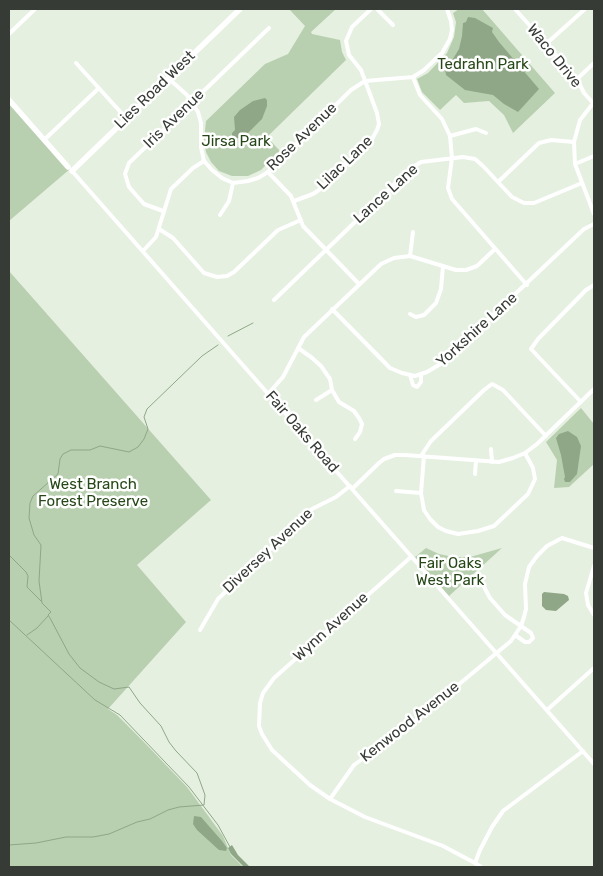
<!DOCTYPE html>
<html>
<head>
<meta charset="utf-8">
<style>
  body { margin:0 }
  #map { position:relative; width:603px; height:876px; overflow:hidden; background:#e5f0e1; font-family:Rubik,sans-serif }
  canvas { display:block }
  .frame { position:absolute; inset:0; border:10px solid #363b35; pointer-events:none }
</style>
</head>
<body>
<div id="map">
<canvas width="603" height="876"></canvas>
<div class="frame"></div>
</div>
<script>
const ctx = document.querySelector('canvas').getContext('2d');
ctx.lineJoin = 'round';
function paint(path, color) { ctx.fillStyle = color; ctx.fill(path, 'evenodd'); }
const shape = rows => new Path2D(rows.map(r => 'M' + r).join(''));
function stroke(path, color, width, dash) { ctx.strokeStyle = color; ctx.lineWidth = width; ctx.lineCap = dash ? 'butt' : 'round'; ctx.setLineDash(dash || []); ctx.stroke(path); }
function write(font, color, halo, rows, align = 'center') {
  ctx.font = font + ' Rubik,sans-serif'; ctx.lineWidth = 5; ctx.setLineDash([]); ctx.textBaseline = 'middle'; ctx.strokeStyle = halo; ctx.fillStyle = color; for (const [text, x, y, turn = 0] of rows) {
    ctx.save(); ctx.translate(x, y); ctx.rotate((+turn || 0) * Math.PI / 180); ctx.textAlign = isNaN(turn) ? turn : align; if (halo) ctx.strokeText(text, 0, 0); ctx.fillText(text, 0, 0); ctx.restore();
  }
}
const green = shape([
  [289,9,336,9,311,32,312,34,340,40,342,52,346,60,267,137,280,151,261,170,248,176,232,176,219,171,211,162,206,152,204,140,206,121,265,64,288,54,305,26],
  [459,9,482,9,555,93,513,133,504,115,489,101,464,103,456,95,440,110,422,92,417,79,428,73,447,53,454,37,456,22,453,13],
  [9,100,70,169,9,221],
  [9,271,211,500,137,565,186,622,108,709,117,715,142,740,187,787,223,836,231,855,243,867,9,867],
  [581,408,594,424,594,464,569,487,554,488,557,460,546,442],
  [426,548,439,554,454,557,470,557,502,548,449,596,415,557]
]);
const water = shape([
  [468,17,475,18,493,28,492,32,499,42,539,89,518,112,504,104,493,95,465,90,446,75,445,69,453,59,459,49,462,36,463,23,466,22],
  [265,98,267,100,267,106,262,119,246,135,241,138,232,138,232,133,235,130,234,117,240,110,253,101],
  [568,431,577,437,581,446,577,474,570,482,565,482,564,479,565,477,561,455,556,438,559,434],
  [544,592,564,594,568,596,569,600,556,611,546,610,542,606,542,594],
  [194,816,201,817,222,841,227,848,226,851,219,850,197,830,193,824],
  [232,845,238,855,250,867,244,867,231,854,228,848]
]);
const stream = shape([
  [228,336,253,323],
  [9,555,26,572,28,576,27,587,41,601],
  [9,620,95,700,120,715,189,787,218,825,230,847],
  [27,635,37,628,48,616],
  [9,845,36,843,66,837,93,837,109,834,137,822,150,819,168,810,179,807,204,805,205,795,197,773,176,751,169,742,161,726,140,703,129,687,114,689,99,682,80,668,69,654,50,618,48,615,51,612,42,603,39,581,41,545,34,535,29,518,30,503,33,496,58,474,60,459,63,454,71,450,90,450,100,446,129,452,138,447,144,439,148,429,144,417,147,409,202,356,218,345]
]);
const street = shape([
  [377,9,393,25],
  [515,9,577,79,584,93,593,103],
  [9,34,35,9],
  [546,44,585,9],
  [76,63,126,118],
  [413,77,420,95,442,119,450,136,452,158,448,188,452,199,527,285],
  [168,78,187,95,198,112,201,123,201,147,204,161,212,170,222,178,233,183,248,181,258,178,268,172,351,90,365,81,413,77,424,70,442,53,450,39,452,30,451,21,447,9],
  [577,79,594,63],
  [594,102,580,120,574,142,575,164,594,214],
  [450,136,476,129,486,133],
  [44,140,99,88],
  [575,164,594,156],
  [72,171,594,764],
  [268,172,291,196,303,226,359,284],
  [498,182,539,143,551,140,574,142],
  [294,201,313,194,319,190,372,139,377,130,379,124,377,113,361,70,349,55,346,41,352,27,371,9],
  [163,211,144,204,129,187,125,174,129,163,269,28],
  [220,215,229,201,233,183],
  [159,229,173,238,204,273,217,277,227,276,234,272,278,230,301,220],
  [143,251,156,237,171,189,193,168,204,161],
  [410,256,413,232],
  [274,300,410,169,421,162,463,157,475,159,483,166,512,197,524,203,534,203,582,183],
  [332,309,390,368,402,373,415,376,427,372,442,363,584,229,594,224],
  [410,314,416,317,424,315,436,303,441,289,443,266],
  [298,348,311,357,321,366,330,379,332,390],
  [410,375,413,385,417,387,421,382,421,374],
  [268,394,283,377,304,337,381,264,394,258,410,256,456,270,466,270,477,266,495,249],
  [316,400,332,390,339,402,354,411,359,418,362,424,360,432,355,439],
  [581,402,531,349,538,339,586,290,594,285],
  [491,449,492,462],
  [421,456,431,441,484,390,492,384,503,390,546,436],
  [424,456,421,493,424,510,430,519,438,527,446,531,458,534,478,531,494,526,528,494,535,479,533,468,525,453],
  [475,474,476,461],
  [352,489,379,463,384,459,395,455,405,455,499,462,513,458,525,453,537,444,594,389],
  [396,491,421,493],
  [411,557,274,678,263,693,260,703,259,726,262,734,272,750,310,785,330,799,365,817,443,846,475,863,481,867],
  [594,566,586,593,588,605,594,615],
  [482,583,490,598,505,615,531,633,533,638,529,642,525,642,515,635],
  [200,630,218,599,312,509,336,497,350,486],
  [547,710,594,668],
  [330,799,354,765,416,720,511,641,521,626,524,617,526,609,525,584,529,567,537,556,547,546,562,538,594,548],
  [475,863,480,850,492,827,503,811,583,751]
]);
const secondary = shape([
  [9,100,68,167],
  [72,171,240,9]
]);
const streetNames = [
  ["Waco Drive",554,56,51],
  ["Lies Road West",155,90,-44],
  ["Iris Avenue",174,119,-44],
  ["Rose Avenue",302,137,-44],
  ["Lilac Lane",345,163,-44],
  ["Lance Lane",386,194,-42],
  ["Yorkshire Lane",477,330,-42],
  ["Fair Oaks Road",302,432,49],
  ["Diversey Avenue",268,551,-43],
  ["Wynn Avenue",331,627,-42],
  ["Kenwood Avenue",410,722,-38]
];
const parkNames = [
  ["Tedrahn Park",483,65],
  ["Jirsa Park",236,142],
  ["West Branch",93,485],
  ["Forest Preserve",93,502],
  ["Fair Oaks",450,564],
  ["West Park",450,581]
];
paint(green, '#b9d0b0');
paint(water, '#8fa786');
stroke(stream, '#8fa786', 1);
stroke(street, '#fff', 4);
stroke(secondary, '#fff', 5.5);
write('15px', '#363b35', '#fff', streetNames);
write('15px', '#264717', '#fff', parkNames);
</script>
</body>
</html>
